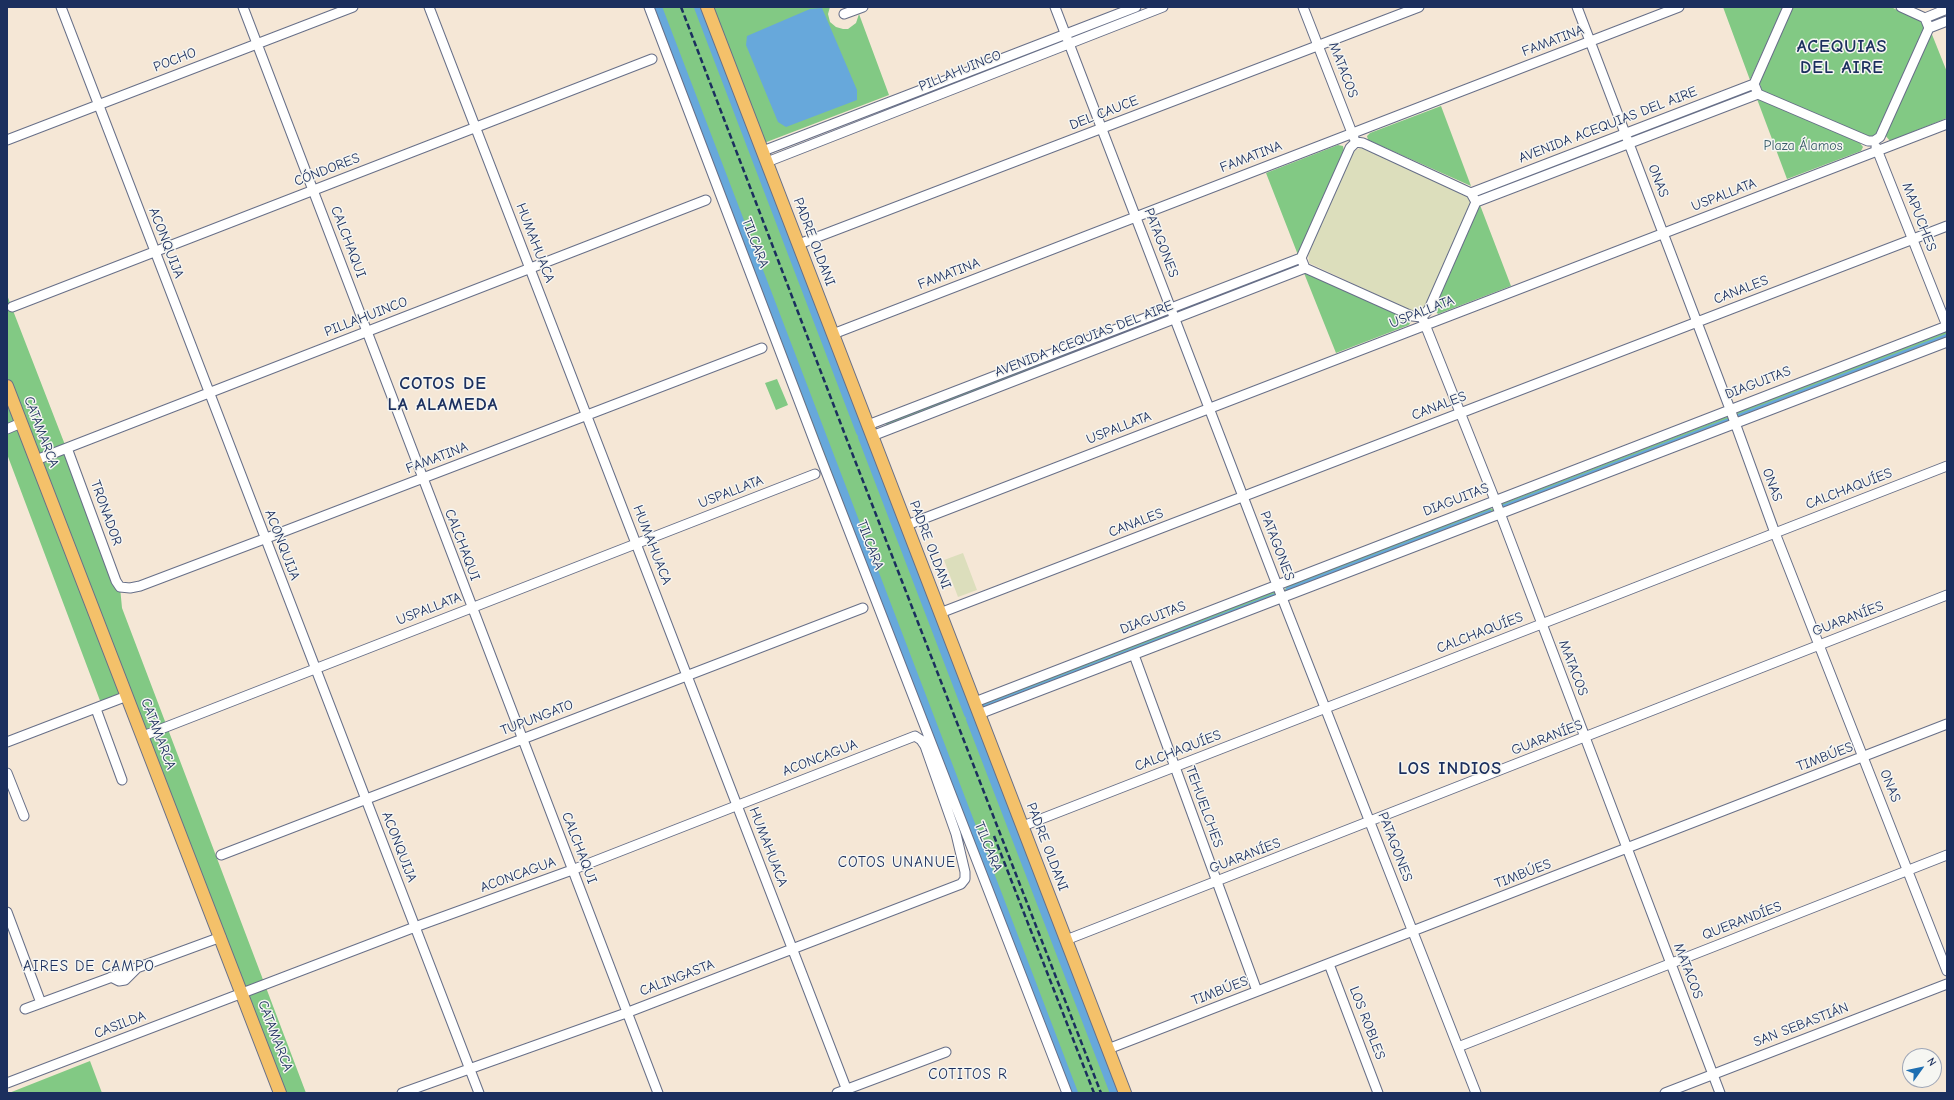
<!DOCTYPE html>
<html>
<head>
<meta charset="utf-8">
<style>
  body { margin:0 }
  #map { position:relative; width:1954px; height:1100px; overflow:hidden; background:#f5e7d6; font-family:"Comic Neue",sans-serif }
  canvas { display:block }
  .frame { position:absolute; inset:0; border:8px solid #1b2f5e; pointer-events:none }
  .north { position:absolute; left:1902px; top:1048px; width:40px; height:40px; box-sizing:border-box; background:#f6f6f2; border:1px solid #9ea6b7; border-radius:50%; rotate:57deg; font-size:11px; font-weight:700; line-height:16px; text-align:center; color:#1b2f5e }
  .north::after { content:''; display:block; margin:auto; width:14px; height:18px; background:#1f6fb2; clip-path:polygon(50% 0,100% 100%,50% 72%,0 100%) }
</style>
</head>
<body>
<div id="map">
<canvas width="1954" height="1100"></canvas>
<div class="frame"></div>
<div class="north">N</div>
</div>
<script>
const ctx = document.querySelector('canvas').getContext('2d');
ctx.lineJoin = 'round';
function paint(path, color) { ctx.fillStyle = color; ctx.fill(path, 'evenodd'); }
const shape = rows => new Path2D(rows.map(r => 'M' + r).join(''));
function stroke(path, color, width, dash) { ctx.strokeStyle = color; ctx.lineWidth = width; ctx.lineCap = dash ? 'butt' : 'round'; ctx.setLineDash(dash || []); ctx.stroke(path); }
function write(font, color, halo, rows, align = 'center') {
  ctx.font = font + ' "Comic Neue",sans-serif'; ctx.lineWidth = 3; ctx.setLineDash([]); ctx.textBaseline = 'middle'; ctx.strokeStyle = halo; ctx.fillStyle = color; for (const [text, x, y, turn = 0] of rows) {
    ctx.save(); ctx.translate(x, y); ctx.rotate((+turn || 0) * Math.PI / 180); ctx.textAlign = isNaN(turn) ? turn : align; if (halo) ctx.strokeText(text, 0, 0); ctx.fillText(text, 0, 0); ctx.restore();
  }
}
const built = shape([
  [1360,148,1363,148,1467,193,1472,203,1428,305,1421,312,1414,312,1309,263,1308,253,1351,155,1353,152],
  [963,553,977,590,958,597,944,560]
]);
const green = shape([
  [649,7,707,7,1125,1093,1067,1093],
  [712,7,830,7,828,14,830,22,836,27,843,29,848,29,856,23,859,14,889,95,764,143],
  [1723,7,1783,7,1750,80],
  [1791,7,1891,7,1920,21,1923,25,1923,32,1877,134,1871,138,1762,91,1759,81],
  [1931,32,1947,72,1947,118,1890,141,1885,135],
  [1748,90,1749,93,1635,136,1635,134],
  [1757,99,1761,99,1860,143,1863,147,1861,151,1787,179],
  [1441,106,1471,186,1368,140,1367,136,1370,133],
  [1616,142,1617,144,1481,195,1481,194],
  [1338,145,1343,146,1344,151,1298,255,1266,173],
  [1480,205,1511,286,1438,314,1434,309],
  [1296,264,1297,266,1184,311,1181,309],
  [1304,273,1307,273,1408,318,1411,321,1409,325,1336,353],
  [7,295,120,587,122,608,306,1093,280,1093,127,697,102,706,7,454],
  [1162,316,1163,318,886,425,885,423],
  [1947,331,1947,339,1738,418,1736,415,1739,411],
  [777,379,788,405,776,410,765,383],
  [1726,417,1729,418,1730,422,1503,510,1501,504],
  [1490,508,1493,509,1494,513,1285,592,1284,591,1287,586],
  [1273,591,1276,593,1276,597,983,709,981,704],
  [90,1061,102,1093,9,1093]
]);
const water = shape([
  [822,8,857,90,857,100,786,127,778,122,746,45,747,36,810,9]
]);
const stream = shape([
  [1739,415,1947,335],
  [1503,506,1727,420],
  [1287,589,1490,511],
  [984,706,1274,595]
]);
const canal = shape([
  [658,7,1074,1093],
  [698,7,860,432],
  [862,437,968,714],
  [970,719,1114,1093]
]);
const minor = shape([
  [61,7,479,1093],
  [243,7,658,1093],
  [429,7,848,1093],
  [649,7,818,451,1067,1093],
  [1055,7,1277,585,1476,1093],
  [1303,7,1354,138],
  [1577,7,1730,409,1775,533,1947,971],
  [1788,7,1754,84,1758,94,1868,141,1874,141,1880,137,1929,28,1947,21],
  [1901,7,1925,18,1929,28],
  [844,14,863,7],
  [1925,18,1947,9],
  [7,140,353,7],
  [1876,147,1947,326],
  [763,151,1136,7],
  [767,162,1163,7],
  [1471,193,1754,84],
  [799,244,1419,7],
  [1301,258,1305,268,1412,316,1422,317,1429,309,1476,202,1758,94],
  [12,307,652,59],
  [1422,317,1495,500,1720,1093],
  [833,334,1679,7],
  [868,425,1301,258,1350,148,1356,142,1363,143,1471,193,1476,202],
  [7,429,21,423],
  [872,436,1305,268],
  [67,448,116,581,120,587,130,588,140,586,264,539,762,348],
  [36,460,706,200],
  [907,525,1947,124],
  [940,613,1947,226],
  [1134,655,1257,991],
  [975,702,1947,326],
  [96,709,122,780],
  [979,714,1947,342],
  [143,736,815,474],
  [7,742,127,696],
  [7,773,24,816],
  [1023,826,1947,466],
  [221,855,863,608],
  [7,912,41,1003],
  [1066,940,1947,595],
  [1329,964,1378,1093],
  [111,977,119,981,125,980,137,968],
  [25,1009,221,937],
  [1458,1047,1947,855],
  [1108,1049,1947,724],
  [7,1083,415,927,572,870,915,736,921,740,925,746,956,834,965,872,965,879,961,884,626,1013,402,1093],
  [837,1093,946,1052],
  [1665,1093,1947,984]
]);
const major = shape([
  [707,7,1125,1093],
  [7,386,280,1093]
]);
const rail = shape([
  [681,7,847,440,1101,1093],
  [994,836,1094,1093]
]);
const streetNames = [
  ["FAMATINA",1553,41,-21],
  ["POCHO",175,60,-21],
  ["MATACOS",1343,70,69],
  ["PILLAHUINCO",960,71,-22],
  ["DEL CAUCE",1104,113,-21],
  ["AVENIDA ACEQUIAS DEL AIRE",1608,125,-21],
  ["FAMATINA",1251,157,-21],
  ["CÓNDORES",327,170,-21],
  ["ONAS",1658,181,69],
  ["USPALLATA",1724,195,-21],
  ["MAPUCHES",1919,217,69],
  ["CALCHAQUI",348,242,69],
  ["PADRE OLDANI",814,242,69],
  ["ACONQUIJA",166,243,69],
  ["HUMAHUACA",535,243,69],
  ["TILCARA",755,243,69],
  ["PATAGONES",1161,243,69],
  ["FAMATINA",949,274,-21],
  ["CANALES",1741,290,-21],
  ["USPALLATA",1422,312,-21],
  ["PILLAHUINCO",366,317,-21],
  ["AVENIDA ACEQUIAS DEL AIRE",1084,339,-21],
  ["DIAGUITAS",1758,383,-21],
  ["CANALES",1439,406,-21],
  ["USPALLATA",1119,428,-21],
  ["CATAMARCA",41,432,69],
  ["FAMATINA",437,458,-21],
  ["ONAS",1772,485,70],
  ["CALCHAQUÍES",1849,489,-21],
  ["USPALLATA",731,492,-21],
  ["DIAGUITAS",1456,500,-21],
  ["TRONADOR",106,513,70],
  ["CANALES",1136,523,-21],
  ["ACONQUIJA",282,545,69],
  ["CALCHAQUI",462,545,69],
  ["HUMAHUACA",652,545,69],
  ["TILCARA",870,545,69],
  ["PADRE OLDANI",930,545,69],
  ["PATAGONES",1277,546,69],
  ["USPALLATA",429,609,-21],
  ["DIAGUITAS",1153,618,-21],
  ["GUARANÍES",1848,619,-21],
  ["CALCHAQUÍES",1480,633,-21],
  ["MATACOS",1573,668,69],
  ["TUPUNGATO",537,718,-21],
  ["CATAMARCA",158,734,69],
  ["GUARANÍES",1547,738,-21],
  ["CALCHAQUÍES",1178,751,-21],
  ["TIMBÚES",1825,757,-21],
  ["ACONCAGUA",820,758,-21],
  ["ONAS",1890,786,68],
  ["TEHUELCHES",1204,807,70],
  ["ACONQUIJA",399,847,69],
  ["HUMAHUACA",768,847,69],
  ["TILCARA",988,847,68],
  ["PADRE OLDANI",1047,847,69],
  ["PATAGONES",1395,847,69],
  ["CALCHAQUI",579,848,69],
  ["GUARANÍES",1245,856,-21],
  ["TIMBÚES",1523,874,-21],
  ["ACONCAGUA",518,875,-20],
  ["QUERANDÍES",1742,921,-21],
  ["MATACOS",1688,971,69],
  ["CALINGASTA",677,978,-21],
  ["TIMBÚES",1220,991,-21],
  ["LOS ROBLES",1367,1023,69],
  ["CASILDA",120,1025,-21],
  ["SAN SEBASTIÁN",1801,1025,-21],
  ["CATAMARCA",275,1036,69]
];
const parkNames = [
  ["Plaza Álamos",1803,146]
];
const neighbourhoodNames = [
  ["COTOS UNANUE",897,863],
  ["AIRES DE CAMPO",89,967],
  ["COTITOS R",968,1075]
];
const districtNames = [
  ["ACEQUIAS",1842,47],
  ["DEL AIRE",1842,68],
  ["COTOS DE",443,384],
  ["LA ALAMEDA",443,405],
  ["LOS INDIOS",1450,769]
];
paint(built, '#dcdebc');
paint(green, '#82c984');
paint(water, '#67a8db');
stroke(stream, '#67a8db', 2.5);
stroke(canal, '#67a8db', 8);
stroke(minor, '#676f88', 11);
stroke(major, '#676f88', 14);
stroke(minor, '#fff', 9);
stroke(major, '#f4c16a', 12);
stroke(rail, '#1b2f5e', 2.5, [6, 3]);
write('14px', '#1b2f5e', '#f6f6f2', streetNames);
write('14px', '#3a5d69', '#f6f6f2', parkNames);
ctx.letterSpacing = '1px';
write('15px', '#1b2f5e', '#f6f6f2', neighbourhoodNames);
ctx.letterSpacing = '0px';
ctx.letterSpacing = '1px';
write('bold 18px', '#1b2f5e', '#f6f6f2', districtNames);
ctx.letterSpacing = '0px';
</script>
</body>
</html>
